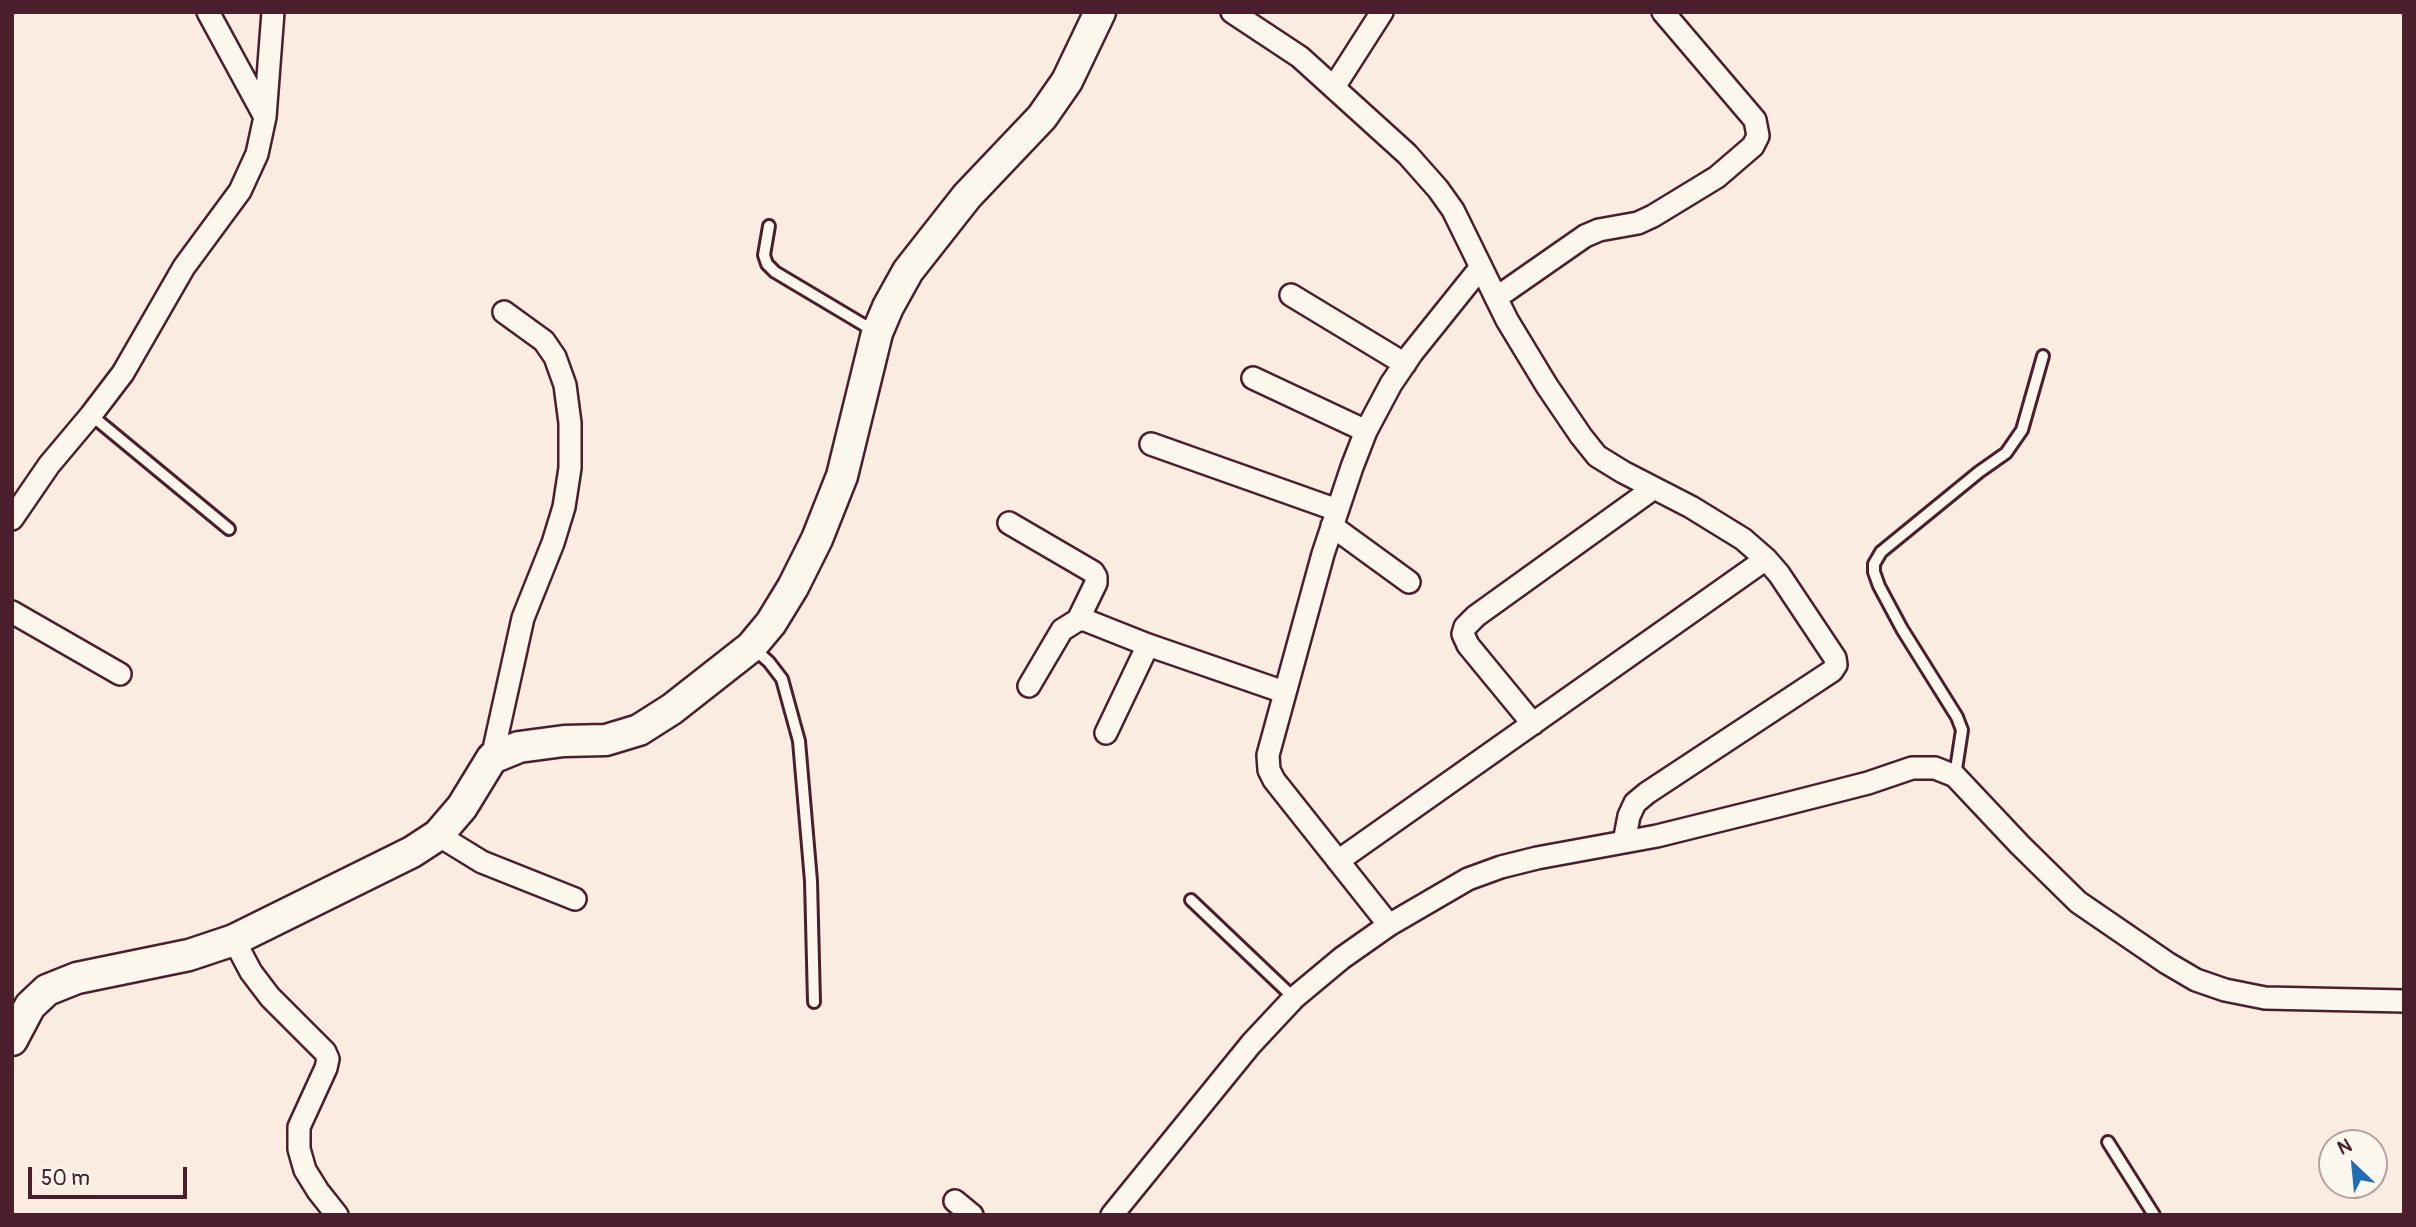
<!DOCTYPE html>
<html>
<head>
<meta charset="utf-8">
<style>
  body { margin:0 }
  #map { position:relative; width:2416px; height:1227px; overflow:hidden; background:#faece0; font-family:Pangolin,sans-serif }
  canvas { display:block }
  .frame { position:absolute; inset:0; border:14px solid #4a1f2b; pointer-events:none }
  .north { position:absolute; left:2318px; top:1129px; width:70px; height:70px; box-sizing:border-box; background:#fbf7ec; border:2px solid #b4a19f; border-radius:50%; rotate:334deg; font-size:19px; font-weight:700; line-height:28px; text-align:center; color:#4a1f2b }
  .north::after { content:''; display:block; margin:auto; width:24px; height:32px; background:#1f6fb2; clip-path:polygon(50% 0,100% 100%,50% 72%,0 100%) }
  .scale { position:absolute; left:28px; top:1167px; width:159px; height:32px; box-sizing:border-box; border:4px solid #4a1f2b; border-top:0; padding-left:9px; font-size:21px; line-height:24px; white-space:nowrap; color:#4a1f2b; -webkit-text-stroke:5px #fbf7ec; paint-order:stroke }
</style>
</head>
<body>
<div id="map">
<canvas width="2416" height="1227"></canvas>
<div class="frame"></div>
<div class="north">N</div>
<div class="scale">50 m</div>
</div>
<script>
const ctx = document.querySelector('canvas').getContext('2d');
ctx.lineJoin = 'round';
const shape = rows => new Path2D(rows.map(r => 'M' + r).join(''));
function stroke(path, color, width, dash) { ctx.strokeStyle = color; ctx.lineWidth = width; ctx.lineCap = dash ? 'butt' : 'round'; ctx.setLineDash(dash || []); ctx.stroke(path); }
const lane = shape([
  [769,226,764,255,767,264,775,272,874,331],
  [91,415,229,529],
  [753,648,769,662,782,679,799,741,811,881,814,1002],
  [1955,776,1962,730,1957,717,1902,629,1879,586,1874,572,1874,564,1881,552,1979,472,2006,453,2022,430,2043,356],
  [1191,900,1294,998],
  [2108,1142,2154,1215]
]);
const street = shape([
  [208,12,265,117],
  [1232,12,1300,57,1407,154,1438,189,1453,210,1507,320,1547,386,1581,436,1597,456,1623,472,1691,507,1743,539,1766,559,1779,574,1835,658,1836,665,1832,671,1647,793,1635,803,1629,816,1624,842],
  [1334,87,1382,12],
  [1291,295,1405,364],
  [1496,298,1585,236,1599,230,1638,223,1653,216,1717,177,1753,146,1758,136,1755,120,1663,12],
  [1253,378,1366,431],
  [1151,444,1337,510],
  [12,519,49,465,91,415,123,373,184,267,240,191,257,154,265,117,273,12],
  [1009,523,1093,572,1096,577,1096,583,1078,620],
  [1332,526,1409,582],
  [12,612,120,674],
  [1029,686,1062,630,1078,620,1085,620,1148,645,1284,692],
  [1533,724,1468,645,1463,634,1465,627,1476,616,1654,488],
  [1106,733,1148,645],
  [492,758,523,618,553,543,564,507,570,468,570,423,565,385,555,357,544,341,504,312],
  [438,835,482,862,575,899],
  [1338,861,1766,559],
  [1389,925,1274,780,1269,770,1268,755,1323,554,1352,467,1366,431,1391,384,1412,353,1481,267],
  [234,940,251,972,270,997,325,1052,328,1059,326,1068,299,1127,299,1149,305,1170,318,1191,337,1215],
  [955,1201,972,1215],
  [1112,1215,1251,1044,1294,998,1342,958,1389,925,1468,879,1501,867,1537,858,1657,836,1778,806,1868,783,1912,768,1935,768,1955,776,2020,845,2078,902,2167,963,2196,980,2225,990,2265,998,2404,1001]
]);
const secondary = shape([
  [12,1040,30,1006,47,990,77,978,189,955,234,940,412,852,438,835,462,807,492,758,519,747,564,741,606,740,639,730,672,709,751,647,771,623,793,587,817,539,842,476,877,333,888,307,908,271,967,196,1042,117,1067,81,1100,12]
]);
stroke(lane, '#4a1f2b', 16);
stroke(street, '#4a1f2b', 26);
stroke(secondary, '#4a1f2b', 35);
stroke(lane, '#fbf7ec', 10);
stroke(street, '#fbf7ec', 21);
stroke(secondary, '#fbf7ec', 30);
</script>
</body>
</html>
